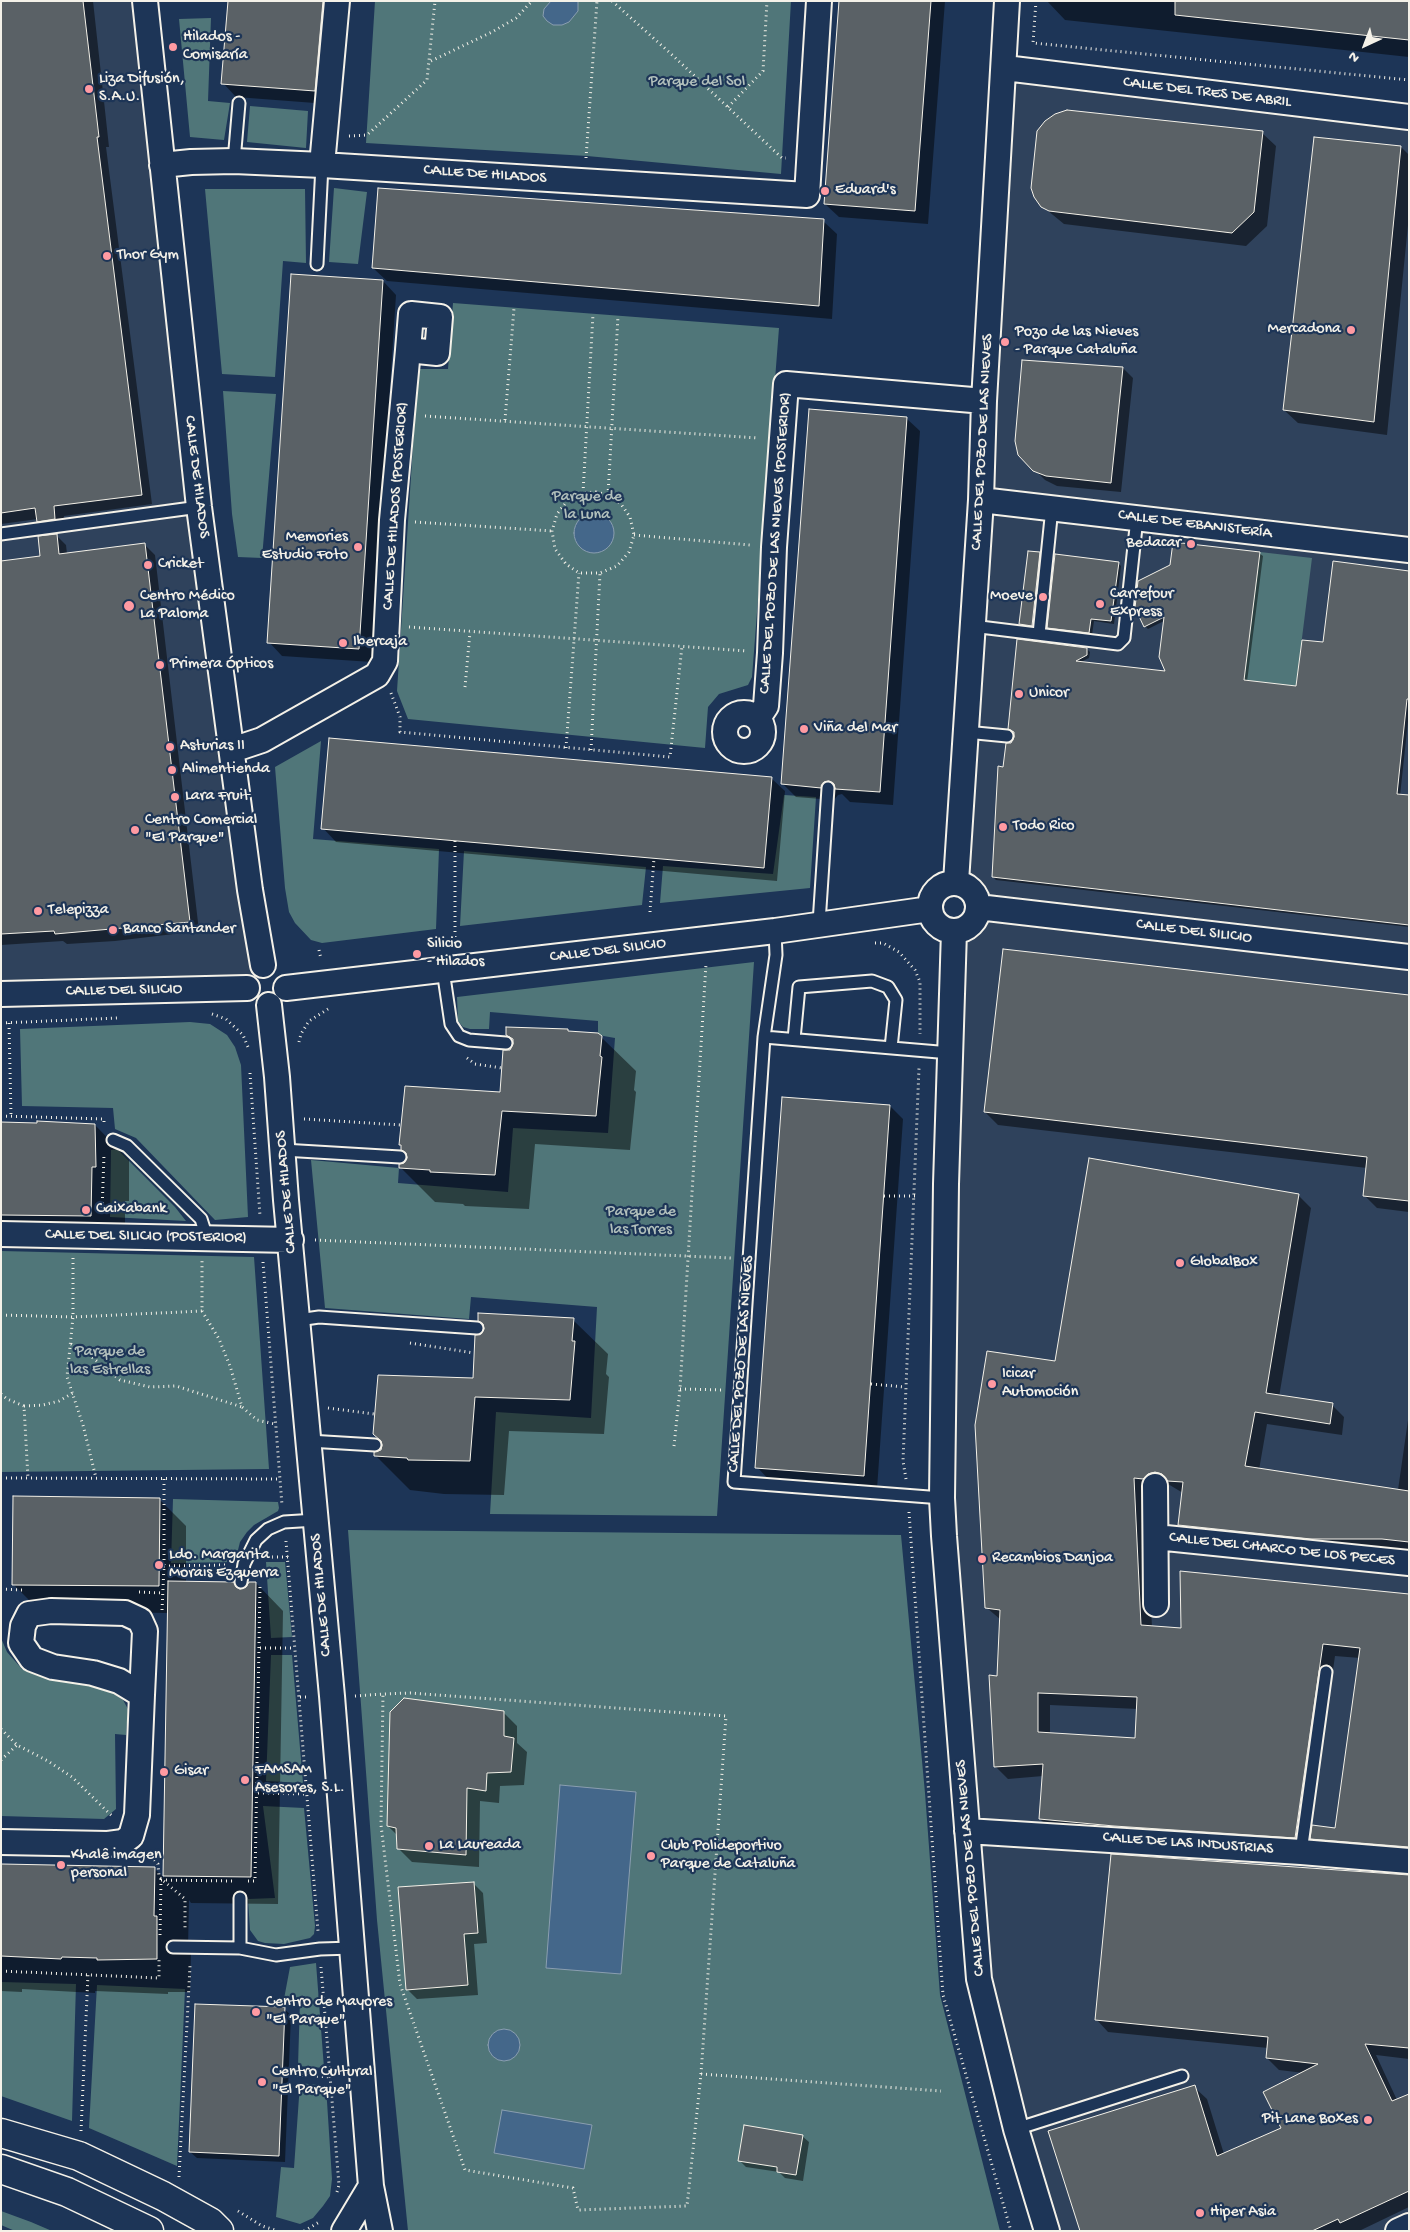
<!DOCTYPE html>
<html>
<head>
<meta charset="utf-8">
<style>
  body { margin:0 }
  #map { position:relative; width:1410px; height:2232px; overflow:hidden; background:#1d3557; font-family:"Gochi Hand",sans-serif }
  canvas { display:block }
  .frame { position:absolute; inset:0; border:2px solid #f4f1e8; pointer-events:none }
  .north { position:absolute; left:1340px; top:20px; width:50px; height:50px; -webkit-text-stroke:4px #1d3557; paint-order:stroke; rotate:223deg; font-size:14px; font-weight:700; line-height:20px; text-align:center; color:#f4f1e8 }
  .north::after { content:''; display:block; margin:auto; width:18px; height:22px; background:#f4f1e8; clip-path:polygon(50% 0,100% 100%,50% 72%,0 100%) }
</style>
</head>
<body>
<div id="map">
<canvas width="1410" height="2232"></canvas>
<div class="frame"></div>
<div class="north">N</div>
</div>
<script>
const ctx = document.querySelector('canvas').getContext('2d');
ctx.lineJoin = 'round';
function paint(path, color) { ctx.fillStyle = color; ctx.fill(path, 'evenodd'); }
const shape = rows => new Path2D(rows.map(r => 'M' + r).join(''));
function stroke(path, color, width, dash) { ctx.strokeStyle = color; ctx.lineWidth = width; ctx.lineCap = dash ? 'butt' : 'round'; ctx.setLineDash(dash || []); ctx.stroke(path); }
function write(font, color, halo, rows, align = 'center') {
  ctx.font = font + ' "Gochi Hand",sans-serif'; ctx.lineWidth = 4.5; ctx.setLineDash([]); ctx.textBaseline = 'middle'; ctx.strokeStyle = halo; ctx.fillStyle = color; for (const [text, x, y, turn = 0] of rows) {
    ctx.save(); ctx.translate(x, y); ctx.rotate((+turn || 0) * Math.PI / 180); ctx.textAlign = isNaN(turn) ? turn : align; if (halo) ctx.strokeText(text, 0, 0); ctx.fillText(text, 0, 0); ctx.restore();
  }
}
const built = shape([
  [1,1,145,1,254,970,248,977,1,994],
  [1005,68,1409,117,1409,2231,1047,2231,993,2042,944,1536,954,931,967,928,976,917,976,896,968,886,956,882]
]);
const green = shape([
  [375,1,791,1,781,174,587,156,366,143],
  [211,18,208,101,230,103,224,140,190,137,179,19],
  [250,106,308,111,306,148,247,142],
  [334,188,367,192,358,264,329,262],
  [205,189,305,189,306,263,283,261,275,377,222,374],
  [453,303,779,328,752,677,748,685,719,694,708,707,705,748,408,719,397,691,418,369,448,369],
  [223,391,276,394,262,558,238,557,232,514],
  [1260,552,1312,558,1296,686,1244,680],
  [321,741,313,839,439,849,436,929,322,943,311,940,295,923,289,912,285,888,275,767],
  [784,795,816,797,810,888,660,903,663,866,773,874],
  [464,851,646,867,642,905,460,926],
  [754,962,717,1516,490,1514,496,1412,591,1418,597,1307,471,1297,469,1319,325,1308,311,1160,399,1168,398,1183,508,1192,513,1128,608,1133,615,1038,598,1035,598,1021,490,1012,489,1029,470,1029,463,1027,458,1021,457,997],
  [190,1022,210,1024,227,1035,235,1047,241,1065,248,1217,215,1220,136,1138,115,1129,113,1108,22,1106,20,1029],
  [117,1149,175,1207,186,1221,110,1217,111,1150],
  [1,1251,254,1257,269,1469,1,1472],
  [173,1499,278,1502,279,1508,278,1511,254,1525,247,1532,240,1542,235,1562,171,1563],
  [348,1530,901,1535,925,1793,940,1995,1000,2231,408,2231,377,1920],
  [266,1562,285,1562,292,1637,271,1638],
  [1,1638,7,1652,22,1669,46,1678,101,1685,123,1700,128,1709,126,1735,115,1734,116,1809,104,1819,1,1816],
  [271,1655,292,1655,303,1783,266,1781],
  [263,1806,304,1808,315,1926,314,1934,310,1938,284,1944,265,1943,258,1941,250,1930,248,1899,275,1898],
  [316,1963,324,2068,298,2066,300,2000,284,1999,290,1967],
  [1,1982,76,1984,72,2121,1,2096],
  [97,1985,185,1989,177,2166,89,2128],
  [300,2083,326,2086,332,2179,330,2196,323,2206,313,2218,300,2224,276,2217,281,2167,294,2168],
  [1,2211,31,2222,52,2231,15,2231,1,2225]
]);
const water = shape([
  [551,1,578,1,578,11,569,22,562,25,553,25,547,21,543,16,544,9,551,1],
  '574 533a20 20 0 1 1 40 0a20 20 0 1 1-40 0Z',
  [560,1785,636,1792,621,1974,546,1968,560,1785],
  '488 2045a16 16 0 1 1 32 0a16 16 0 1 1-32 0Z',
  [502,2110,592,2125,584,2169,494,2153,502,2110]
]);
const shadow = shape([
  [1,1,93,1,109,147,106,147,152,504,64,516,65,529,48,531,38,519,1,524],
  [229,1,338,1,328,104,236,97,223,83],
  [840,1,945,1,928,224,839,217,825,204],
  [1047,1,1409,1,1409,57,1065,20],
  [1262,133,1276,146,1267,226,1246,246,1064,224,1042,206],
  [1401,147,1409,155,1409,215,1387,435,1298,423,1284,410],
  [823,221,837,234,832,319,387,281,373,268],
  [383,281,396,295,372,662,282,656,269,642],
  [1023,362,1123,368,1133,378,1121,492,1057,486,1045,480,1019,454],
  [906,418,920,431,893,805,850,802,842,794,838,795,834,800,796,797,783,784],
  [56,535,66,545,67,554,145,545,155,555,199,931,115,941,67,944,63,941,1,945,1,562,42,557],
  [1259,553,1263,556,1247,682,1297,687,1324,644,1409,572,1409,712,1400,796,1409,796,1409,927,996,880,993,877,1005,768,1011,744,1016,738,1015,733,1009,728,1087,649,1090,652,1089,658,1081,662,1168,673,1164,621,1148,629,1145,626],
  [1039,554,1042,557,1035,628,1023,627,1020,624],
  [1118,563,1121,566,1114,624,1094,621,1092,635,1051,630,1048,627],
  [771,778,785,791,777,881,336,842,323,828],
  [1409,996,1409,1212,1377,1208,1364,1195,1367,1168,998,1125,985,1112],
  [568,1030,570,1033,601,1037,636,1071,634,1090,636,1092,630,1150,535,1144,529,1209,465,1206,463,1204,435,1202,400,1167,405,1165,408,1155,400,1145,501,1093,510,1051,514,1042,507,1035],
  [890,1106,903,1119,877,1489,770,1481,757,1467],
  [1,1123,95,1125,129,1160,129,1201,125,1201,125,1250,1,1248],
  [1299,1196,1311,1208,1279,1397,1332,1405,1344,1417,1342,1435,1267,1424,1259,1470,1398,1490,1409,1413,1409,1553,1192,1537,1180,1525,1183,1493,1168,1484,1145,1490,1152,1627,1183,1630,1409,1595,1409,1858,1324,1851,1312,1839,1336,1830,1360,1658,1335,1656,1307,1850,1052,1831,1040,1819,1043,1776,1008,1779,995,1766,1001,1620,987,1608,1056,1363],
  [1050,1705,1138,1709,1136,1739,1050,1734],
  [479,1320,573,1320,608,1354,606,1374,609,1377,604,1434,509,1431,504,1495,444,1494,410,1490,375,1455,474,1379,481,1336,485,1326],
  [159,1499,186,1526,186,1582,233,1583,241,1591,256,1583,283,1611,278,1904,191,1903,189,1900,188,1949,191,1952,190,1992,168,1992,168,1994,95,1991,95,1993,22,1989,22,1992,1,1991,1,1865,154,1868,164,1878,169,1613,40,1611,13,1584],
  [504,1713,517,1726,517,1743,527,1752,524,1785,500,1786,499,1803,480,1801,479,1867,412,1862,398,1848,398,1836,388,1826],
  [1409,1876,1409,2059,1376,2055,1397,2100,1409,2095,1409,2207,1359,2231,1081,2231,1194,2087,1207,2099,1224,2154,1283,2129,1304,2073,1279,2070,1267,2058,1268,2048,1108,2032,1096,2019],
  [473,1883,483,1893,487,1943,474,1944,478,1995,417,1999,407,1989],
  [284,2009,291,2015,285,2162,197,2158,190,2152],
  [802,2136,809,2142,803,2181,785,2178,779,2172,746,2167,739,2160]
]);
const building = shape([
  [1,1,83,1,99,137,97,137,142,495,54,506,55,519,37,522,35,508,1,513,1,1],
  [228,1,323,1,315,91,221,84,228,1],
  [839,1,931,1,915,211,824,204,839,1],
  [1175,1,1409,1,1409,40,1175,15,1175,1],
  [1067,110,1263,131,1254,212,1232,233,1049,211,1041,207,1034,197,1031,188,1037,131,1045,121,1055,114,1067,110],
  [1314,137,1401,146,1374,422,1283,410,1314,137],
  [378,188,824,219,819,306,372,268,378,188],
  [291,274,383,280,359,649,267,643,291,274],
  [1022,360,1123,367,1111,483,1046,476,1033,471,1018,455,1015,441,1022,360],
  [809,409,907,417,880,792,835,789,834,784,829,781,824,782,821,788,781,784,809,409],
  [57,534,59,554,145,543,190,922,55,934,54,931,1,934,1,561,40,556,38,536,57,534],
  [1173,542,1260,552,1244,680,1296,686,1302,640,1323,642,1333,561,1409,571,1409,699,1407,699,1397,794,1409,795,1409,925,992,877,998,766,1003,767,1006,743,1011,743,1014,737,1014,732,1008,729,1017,639,1087,648,1087,655,1076,661,1165,671,1159,657,1164,617,1144,627,1135,608,1138,581,1170,565,1173,542],
  [1028,551,1040,552,1032,626,1019,624,1028,551],
  [1055,554,1119,562,1111,621,1091,619,1089,633,1047,628,1055,554],
  [329,738,772,777,764,868,321,829,329,738],
  [1003,949,1409,995,1409,1201,1363,1196,1367,1157,984,1112,1003,949],
  [506,1027,568,1029,568,1031,598,1033,602,1036,600,1056,602,1057,596,1116,502,1111,495,1175,430,1172,430,1170,399,1168,399,1164,404,1163,407,1158,406,1153,401,1150,401,1145,399,1145,405,1086,500,1092,503,1050,510,1050,513,1044,513,1039,506,1035,506,1027],
  [782,1097,890,1105,864,1476,755,1468,782,1097],
  [37,1121,95,1124,96,1167,92,1167,91,1216,1,1215,1,1122,37,1123,37,1121],
  [1089,1158,1299,1194,1266,1393,1333,1403,1330,1424,1255,1412,1245,1466,1409,1491,1409,1542,1382,1539,1311,1539,1178,1525,1183,1482,1167,1481,1162,1474,1155,1472,1148,1474,1143,1479,1134,1478,1141,1625,1181,1628,1180,1571,1409,1594,1409,1847,1310,1839,1312,1825,1335,1828,1360,1648,1323,1644,1295,1838,1114,1826,1039,1819,1043,1764,994,1767,989,1675,997,1676,1000,1610,985,1608,975,1425,987,1351,1055,1361,1089,1158],
  [1038,1693,1137,1697,1135,1738,1038,1732,1038,1693],
  [478,1313,574,1318,572,1341,575,1341,570,1400,475,1397,470,1461,408,1460,407,1458,374,1456,374,1452,381,1450,382,1445,381,1441,373,1434,378,1375,473,1378,475,1335,481,1334,484,1329,483,1324,478,1321,478,1313],
  [13,1496,160,1498,159,1586,12,1585,13,1496],
  [168,1581,234,1582,236,1587,240,1589,246,1587,249,1582,256,1582,251,1877,163,1876,168,1581],
  [404,1698,504,1711,504,1736,514,1738,511,1772,487,1773,486,1791,467,1788,466,1855,397,1849,396,1828,387,1826,390,1712,404,1698],
  [1111,1854,1409,1875,1409,2048,1365,2044,1392,2101,1409,2094,1409,2191,1340,2223,1338,2219,1312,2231,1080,2231,1048,2131,1195,2085,1217,2156,1281,2128,1263,2092,1318,2064,1266,2058,1268,2037,1095,2020,1111,1854],
  [1,1864,155,1867,154,1916,157,1916,157,1959,97,1960,97,1958,62,1957,61,1959,1,1956,1,1864],
  [474,1882,478,1933,464,1934,468,1985,406,1990,398,1887,474,1882],
  [195,2004,285,2007,279,2156,189,2152,195,2004],
  [744,2125,803,2135,796,2175,777,2172,777,2167,738,2161,744,2125]
]);
const path = shape([
  [612,1,669,52,782,158,786,158],
  [1036,1,1033,43,1409,80],
  [431,61,492,32,516,18,532,1],
  [728,107,763,71,767,1],
  [349,136,367,135,427,80,435,1],
  [586,158,597,1],
  [425,416,758,438],
  [505,420,514,308],
  [596,492,608,495,621,504,630,517,634,535,629,552,617,566,600,573,579,573,566,564,555,549,552,531,557,514,568,500,583,493,596,492],
  [583,493,593,314],
  [608,495,618,316],
  [415,522,552,531],
  [634,535,750,545],
  [409,627,747,651],
  [465,687,470,632],
  [391,693,400,717,400,732,670,757,682,646],
  [566,748,579,573],
  [591,750,600,573],
  [650,912,654,858],
  [455,937,455,840],
  [875,943,883,943,899,952,915,970,920,982,920,1034],
  [319,950,321,959],
  [212,1014,226,1019,243,1035,248,1047],
  [1,1023,118,1018],
  [9,1023,11,1116],
  [299,1042,301,1034,309,1021,328,1009],
  [467,1058,475,1064,502,1068],
  [250,1073,260,1216],
  [1,1116,104,1119,104,1125],
  [304,1119,401,1125],
  [884,1196,915,1196],
  [102,1213,104,1154],
  [315,1240,731,1258],
  [73,1258,73,1317,67,1377,83,1425,96,1478],
  [263,1262,282,1505],
  [202,1311,219,1339,230,1366,242,1407,257,1420,275,1424],
  [1,1315,73,1317,202,1311,202,1261],
  [410,1343,474,1353],
  [71,1344,93,1358,120,1380,150,1387,176,1386,242,1407],
  [871,1384,905,1387],
  [680,1389,724,1390],
  [1,1394,7,1399,24,1406,28,1478],
  [24,1406,43,1405,59,1401,73,1393],
  [328,1408,374,1414],
  [674,1446,680,1389,706,964],
  [1,1478,279,1479],
  [906,1479,903,1461,919,1068],
  [909,1512,943,1995,1011,2231],
  [286,1541,318,1931],
  [267,1557,288,1557],
  [164,1566,226,1565],
  [1,1589,23,1590],
  [139,1592,163,1593],
  [162,1610,164,1566,164,1478],
  [260,1648,295,1648],
  [355,1696,383,1694,410,1693,726,1716,701,2074,687,2206,578,2210,573,2188,465,2170,400,1984,381,1825,383,1694],
  [300,1697,308,1697],
  [1,1729,17,1745,48,1761,72,1777,112,1816],
  [1,1760,17,1745],
  [258,1793,306,1794],
  [148,1852,158,1864,159,1877,185,1899,185,1930],
  [248,1881,255,1881,260,1584],
  [160,1935,161,1880,232,1881],
  [321,1967,339,2185,337,2192],
  [1,1971,159,1978,159,1959],
  [282,2074,330,2077],
  [701,2074,941,2091],
  [81,2131,88,1974],
  [179,2177,190,1966],
  [238,2211,262,2226,278,2231],
  [304,2231,321,2221]
]);
const lane = shape([
  [234,161,239,103],
  [317,264,322,165],
  [1,534,199,507],
  [972,626,1118,644,1124,638,1137,518],
  [1039,634,1052,508],
  [966,732,1007,736],
  [819,923,828,788],
  [775,931,776,955,764,1037,734,1482,942,1498],
  [443,970,451,1024,459,1036,469,1040,506,1043],
  [764,1037,950,1053],
  [794,1039,799,987,872,981,888,987,896,1000,891,1048],
  [113,1140,127,1146,201,1219,207,1238],
  [283,1150,400,1157],
  [298,1320,319,1317,477,1328],
  [309,1441,375,1445],
  [241,1582,244,1564,256,1540,268,1529,284,1522,316,1520],
  [1301,1852,1326,1672],
  [240,1898,240,1948],
  [173,1947,240,1948,276,1955,320,1949,353,1948],
  [1016,2129,1182,2076]
]);
const street = shape([
  [145,1,199,507,250,890,263,965],
  [1005,68,1409,117],
  [162,165,191,162,234,161,322,165,807,195,819,1],
  [322,165,337,1],
  [411,314,440,317,437,353,408,350,411,314],
  [981,500,1409,550],
  '725 732a19 19 0 1 1 38 0a19 19 0 1 1-38 0Z',
  [758,718,766,706,770,653,774,547,786,384,984,401],
  [232,750,262,740,377,675,385,661,392,520,408,350],
  [956,882,981,500,984,401,1007,1],
  '930 907a24 24 0 1 1 48 0a24 24 0 1 1-48 0Z',
  [978,907,1409,957],
  [954,931,946,1184,942,1498,944,1536,979,1979,1016,2129,1047,2231],
  [286,988,775,931,930,909],
  [1,994,247,988],
  [269,1005,277,1077,286,1200,332,1696,371,2186,380,2231],
  [1,1234,291,1240],
  [1155,1486,1156,1604],
  [1156,1537,1409,1563],
  [51,1611,125,1613,140,1620,145,1631,142,1695,119,1681,93,1673,53,1667,32,1659,21,1643,23,1626,29,1614,51,1611],
  [967,1831,1301,1852,1409,1861],
  [1,1842,108,1844,123,1842,131,1836,137,1815,142,1695],
  [344,2231,371,2186],
  [1398,2231,1409,2226]
]);
const secondary = shape([
  [1,2133,79,2156,163,2196,210,2222,219,2231],
  [1,2169,67,2192,149,2231]
]);
const markers = [
  [173,47,5,"#ff9aa2"],
  [89,89,5,"#ff9aa2"],
  [825,191,5,"#ff9aa2"],
  [107,256,5,"#ff9aa2"],
  [1351,330,5,"#ff9aa2"],
  [1005,342,5,"#ff9aa2"],
  [1191,544,5,"#ff9aa2"],
  [358,547,5,"#ff9aa2"],
  [148,565,5,"#ff9aa2"],
  [1043,597,5,"#ff9aa2"],
  [1100,604,5,"#ff9aa2"],
  [129,606,6,"#ff9aa2"],
  [343,643,5,"#ff9aa2"],
  [160,665,5,"#ff9aa2"],
  [1019,694,5,"#ff9aa2"],
  [804,729,5,"#ff9aa2"],
  [170,747,5,"#ff9aa2"],
  [172,770,5,"#ff9aa2"],
  [175,797,5,"#ff9aa2"],
  [1003,827,5,"#ff9aa2"],
  [135,830,5,"#ff9aa2"],
  [38,911,5,"#ff9aa2"],
  [113,930,5,"#ff9aa2"],
  [417,954,5,"#ff9aa2"],
  [86,1210,5,"#ff9aa2"],
  [1180,1263,5,"#ff9aa2"],
  [992,1384,5,"#ff9aa2"],
  [982,1559,5,"#ff9aa2"],
  [159,1565,5,"#ff9aa2"],
  [164,1772,5,"#ff9aa2"],
  [245,1780,5,"#ff9aa2"],
  [429,1846,5,"#ff9aa2"],
  [651,1856,5,"#ff9aa2"],
  [61,1865,5,"#ff9aa2"],
  [256,2012,5,"#ff9aa2"],
  [262,2082,5,"#ff9aa2"],
  [1368,2120,5,"#ff9aa2"],
  [1200,2213,5,"#ff9aa2"]
];
const poiNames = [
  ["Hilados -",183,38],
  ["Comisaría",183,56],
  ["Liza Difusión,",99,80],
  ["S.A.U.",99,98],
  ["Eduard's",835,191],
  ["Thor Gym",117,256],
  ["Mercadona",1341,330,"right"],
  ["Pozo de las Nieves",1015,333],
  ["- Parque Cataluña",1015,351],
  ["Memories",348,538,"right"],
  ["Estudio Foto",348,556,"right"],
  ["Bedacar",1181,544,"right"],
  ["Cricket",158,565],
  ["Carrefour",1110,595],
  ["Express",1110,613],
  ["Centro Médico",140,597],
  ["La Paloma",140,615],
  ["Moeve",1033,597,"right"],
  ["Ibercaja",353,643],
  ["Primera Ópticos",170,665],
  ["Unicor",1029,694],
  ["Viña del Mar",814,729],
  ["Asturias II",180,747],
  ["Alimentienda",182,770],
  ["Lara Fruit",185,797],
  ["Centro Comercial",145,821],
  ["\"El Parque\"",145,839],
  ["Todo Rico",1013,827],
  ["Telepizza",48,911],
  ["Banco Santander",123,930],
  ["Silicio",427,945],
  ["- Hilados",427,963],
  ["Caixabank",96,1210],
  ["GlobalBox",1190,1263],
  ["Icicar",1002,1375],
  ["Automoción",1002,1393],
  ["Ldo. Margarita",169,1556],
  ["Morais Ezquerra",169,1574],
  ["Recambios Danjoa",992,1559],
  ["FAMSAM",255,1771],
  ["Asesores, S.L.",255,1789],
  ["Gisar",174,1772],
  ["La Laureada",439,1846],
  ["Club Polideportivo",661,1847],
  ["Parque de Cataluña",661,1865],
  ["Khalê imagen",71,1856],
  ["personal",71,1874],
  ["Centro de Mayores",266,2003],
  ["\"El Parque\"",266,2021],
  ["Centro Cultural",272,2073],
  ["\"El Parque\"",272,2091],
  ["Pit Lane Boxes",1358,2120,"right"],
  ["Hiper Asia",1210,2213]
];
const parkNames = [
  ["Parque del Sol",697,83],
  ["Parque de",587,498],
  ["la Luna",587,516],
  ["Parque de",641,1213],
  ["las Torres",641,1231],
  ["Parque de",110,1353],
  ["las Estrellas",110,1371]
];
const streetNames = [
  ["CALLE DEL TRES DE ABRIL",1207,93,7],
  ["CALLE DE HILADOS",485,175,4],
  ["CALLE DEL POZO DE LAS NIEVES",983,442,-87],
  ["CALLE DE HILADOS",196,477,83],
  ["CALLE DE HILADOS (POSTERIOR)",396,506,-86],
  ["CALLE DE EBANISTERÍA",1195,525,7],
  ["CALLE DEL POZO DE LAS NIEVES (POSTERIOR)",776,543,-86],
  ["CALLE DEL SILICIO",1194,932,7],
  ["CALLE DEL SILICIO",608,951,-7],
  ["CALLE DEL SILICIO",124,991,-1],
  ["CALLE DE HILADOS",287,1192,-95],
  ["CALLE DEL SILICIO (POSTERIOR)",146,1237,1],
  ["CALLE DEL POZO DE LAS NIEVES",742,1364,-86],
  ["CALLE DEL CHARCO DE LOS PECES",1282,1550,6],
  ["CALLE DE HILADOS",322,1595,-95],
  ["CALLE DE LAS INDUSTRIAS",1188,1844,4],
  ["CALLE DEL POZO DE LAS NIEVES",971,1868,-95]
];
paint(built, '#2f425c');
paint(green, '#507679');
paint(water, '#44678a');
stroke(water, '#8a9eb0', 1);
paint(shadow, '#0007');
paint(building, '#5a6166');
stroke(building, '#f4f1e8', 1);
stroke(lane, '#f4f1e8', 15);
stroke(street, '#f4f1e8', 28);
stroke(secondary, '#f4f1e8', 31);
stroke(path, '#f4f1e8', 3, [1, 4]);
stroke(lane, '#1d3557', 11);
stroke(street, '#1d3557', 24);
stroke(secondary, '#1d3557', 28);
for (const [x, y, r, color] of markers) { const dot = new Path2D(); dot.arc(x, y, r, 0, 2 * Math.PI); ctx.fillStyle = color; ctx.fill(dot); stroke(dot, '#1d3557', 2); }
write('16px', '#f4f1e8', '#1d3557', poiNames, 'left');
write('16px', '#b2c0bc', '#1d3557', parkNames);
write('16px', '#f4f1e8', '#1d3557', streetNames);
</script>
</body>
</html>
